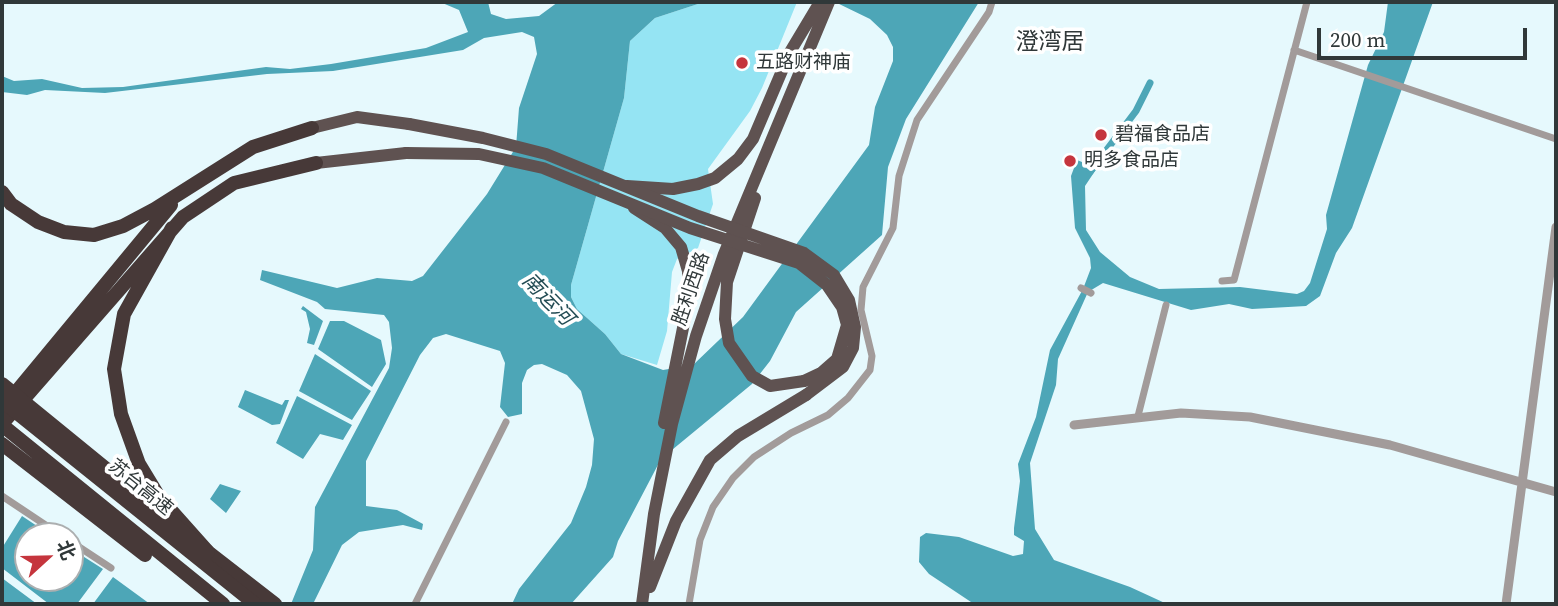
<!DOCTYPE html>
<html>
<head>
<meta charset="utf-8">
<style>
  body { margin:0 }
  #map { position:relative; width:1558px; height:606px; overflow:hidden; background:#e6f9fd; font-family:"Source Serif 4","Noto Sans SC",serif }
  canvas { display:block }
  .frame { position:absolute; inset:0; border:4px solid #303839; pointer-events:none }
  .north { position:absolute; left:14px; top:522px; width:70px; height:70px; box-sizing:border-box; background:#fff; border:2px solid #acafb0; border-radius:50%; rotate:68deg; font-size:19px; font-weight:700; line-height:28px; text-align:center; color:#303839 }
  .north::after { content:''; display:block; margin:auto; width:24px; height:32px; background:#c5353d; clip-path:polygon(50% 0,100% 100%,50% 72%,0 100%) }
  .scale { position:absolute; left:1317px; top:28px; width:210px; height:32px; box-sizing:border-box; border:4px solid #303839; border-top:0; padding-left:9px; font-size:21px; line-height:24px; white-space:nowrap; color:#303839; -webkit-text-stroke:5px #fff; paint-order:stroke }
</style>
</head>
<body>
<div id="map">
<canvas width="1558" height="606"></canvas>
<div class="frame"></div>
<div class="north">北</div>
<div class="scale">200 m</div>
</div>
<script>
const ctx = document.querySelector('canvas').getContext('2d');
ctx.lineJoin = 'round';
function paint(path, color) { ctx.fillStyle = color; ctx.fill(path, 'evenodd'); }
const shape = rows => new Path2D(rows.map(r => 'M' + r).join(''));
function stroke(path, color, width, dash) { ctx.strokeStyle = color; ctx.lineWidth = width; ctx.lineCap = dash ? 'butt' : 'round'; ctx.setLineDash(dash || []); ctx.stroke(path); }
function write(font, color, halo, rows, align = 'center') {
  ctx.font = font + ' "Source Serif 4","Noto Sans SC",serif'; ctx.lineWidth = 7; ctx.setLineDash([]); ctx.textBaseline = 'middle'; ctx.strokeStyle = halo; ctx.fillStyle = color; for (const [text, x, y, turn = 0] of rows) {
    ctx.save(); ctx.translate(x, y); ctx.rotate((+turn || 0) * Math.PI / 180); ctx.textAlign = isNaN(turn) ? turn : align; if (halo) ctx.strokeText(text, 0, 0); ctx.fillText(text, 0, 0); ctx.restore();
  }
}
const green = shape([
  [704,2,797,2,762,88,750,111,708,169,713,204,698,248,677,259,672,272,667,331,657,365,621,354,605,334,577,309,571,297,571,285,624,98,630,41,655,18]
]);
const water = shape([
  [440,2,488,2,491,14,506,19,539,16,558,2,704,2,655,18,630,41,624,98,571,285,571,297,577,309,605,334,621,354,663,370,693,365,743,317,869,145,875,107,893,61,893,47,887,35,870,19,835,2,979,2,906,119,888,167,882,235,796,312,770,361,752,384,661,459,618,541,613,557,571,604,512,604,519,589,571,523,586,487,592,465,594,439,581,391,567,375,542,364,534,365,527,370,522,383,522,414,508,417,500,407,505,363,500,351,446,334,433,338,420,355,366,461,366,506,397,510,423,524,422,530,403,525,359,532,342,545,313,604,291,604,313,550,315,507,389,368,392,348,389,322,384,315,325,309,317,302,260,280,262,270,337,288,377,278,412,281,423,276,487,194,516,147,519,108,537,54,534,37,522,32,484,38,463,50,333,71,267,74,105,93,45,90,27,95,2,92,2,76,14,81,42,79,82,88,123,87,266,67,290,69,331,64,426,48,468,32,459,10],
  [1388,2,1433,2,1352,228,1336,253,1320,296,1306,306,1252,309,1229,304,1191,310,1103,283,1088,292,1058,359,1056,385,1030,463,1035,529,1054,560,1130,587,1167,604,974,604,929,574,919,562,920,537,926,533,959,537,1013,556,1023,554,1024,541,1014,535,1014,528,1020,481,1018,464,1036,417,1050,350,1083,289,1091,268,1090,258,1075,228,1071,176,1077,160,1097,168,1085,186,1086,230,1100,252,1130,277,1159,289,1240,287,1297,294,1304,291,1310,283,1327,229,1326,215,1368,65,1384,32],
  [303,306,323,321,314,345,307,343,310,329,306,312,301,309],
  [330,321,344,321,381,340,386,364,372,387,318,349],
  [315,354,371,391,352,420,299,391],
  [245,390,282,405,285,400,289,400,280,424,272,425,238,407],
  [297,396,352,425,343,440,320,434,303,459,276,443],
  [220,484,241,491,226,513,210,499],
  [22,516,52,536,28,536,28,578,70,578,70,548,103,569,77,604,49,604,2,568,2,548],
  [113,577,150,604,93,604],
  [2,578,37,604,2,604]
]);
const canal = shape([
  [1090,172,1136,111,1150,83]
]);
const minor = shape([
  [1294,50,1556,139],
  [1222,281,1234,280,1307,2],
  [1081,288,1091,293],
  [1138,416,1166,305],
  [2,496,62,536],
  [70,541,111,568],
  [415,604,506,422],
  [689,604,700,540,713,507,733,478,754,457,791,433,828,415,848,398,870,370,872,356,861,310,863,287,893,228,899,176,917,120,989,12,992,2]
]);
const tertiary = shape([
  [1074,425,1181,413,1250,417,1390,445,1556,492],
  [1506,604,1556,227]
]);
const primary = shape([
  [312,128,357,117,409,124],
  [316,163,406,153],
  [627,186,673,189,698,184,715,178,738,159,753,139,790,52,820,2],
  [755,198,727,282,725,319,729,343,752,376,770,386,804,381],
  [634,208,665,228,681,247,688,271,689,298,664,423],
  [650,587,676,521,710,460,738,436,806,395],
  [642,604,654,514,672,424,696,336,724,254,829,2]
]);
const motorway = shape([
  [2,192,11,204,38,222,64,232,94,235,123,226,155,209,253,147,312,128],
  [172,228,124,314,114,369,121,414,139,464,159,497,208,552,275,604],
  [17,391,171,205],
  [2,424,183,217,234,183,316,163],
  [2,425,223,604],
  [2,444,145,555]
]);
const primaryBridge = shape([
  [409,124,483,138,546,154,698,216,804,253,834,275,849,300,855,327,853,348,843,367,806,395],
  [406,153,479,154,543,168,690,228,799,263,827,285,842,307,847,325,837,359,821,373,804,381]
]);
const motorwayBridge = shape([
  [2,384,208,552],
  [2,401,255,604]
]);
const markers = [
  [742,63,7,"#c5353d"],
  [1101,135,7,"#c5353d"],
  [1070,161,7,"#c5353d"]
];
const poiNames = [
  ["五路财神庙",756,63],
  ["碧福食品店",1115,135],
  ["明多食品店",1084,161]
];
const streetNames = [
  ["胜利西路",692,289,-71],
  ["苏台高速",140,488,39]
];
const waterNames = [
  ["南运河",547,300,46]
];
const quarterNames = [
  ["澄湾居",1050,43]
];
paint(green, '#95e4f3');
paint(water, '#4da6b7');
stroke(canal, '#4da6b7', 7);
stroke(minor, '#a29b9a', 7);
stroke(tertiary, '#a29b9a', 9);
stroke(primary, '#5f5251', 12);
stroke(motorway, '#473938', 14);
stroke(primaryBridge, '#5f5251', 12);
stroke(motorwayBridge, '#473938', 14);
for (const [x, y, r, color] of markers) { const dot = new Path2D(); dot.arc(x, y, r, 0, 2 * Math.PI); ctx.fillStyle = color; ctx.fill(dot); stroke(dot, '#fff', 2.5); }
write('19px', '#303839', '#fff', poiNames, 'left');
write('19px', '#303839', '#fff', streetNames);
write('italic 21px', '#234c54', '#fff', waterNames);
write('23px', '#303839', '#fff', quarterNames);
</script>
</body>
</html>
